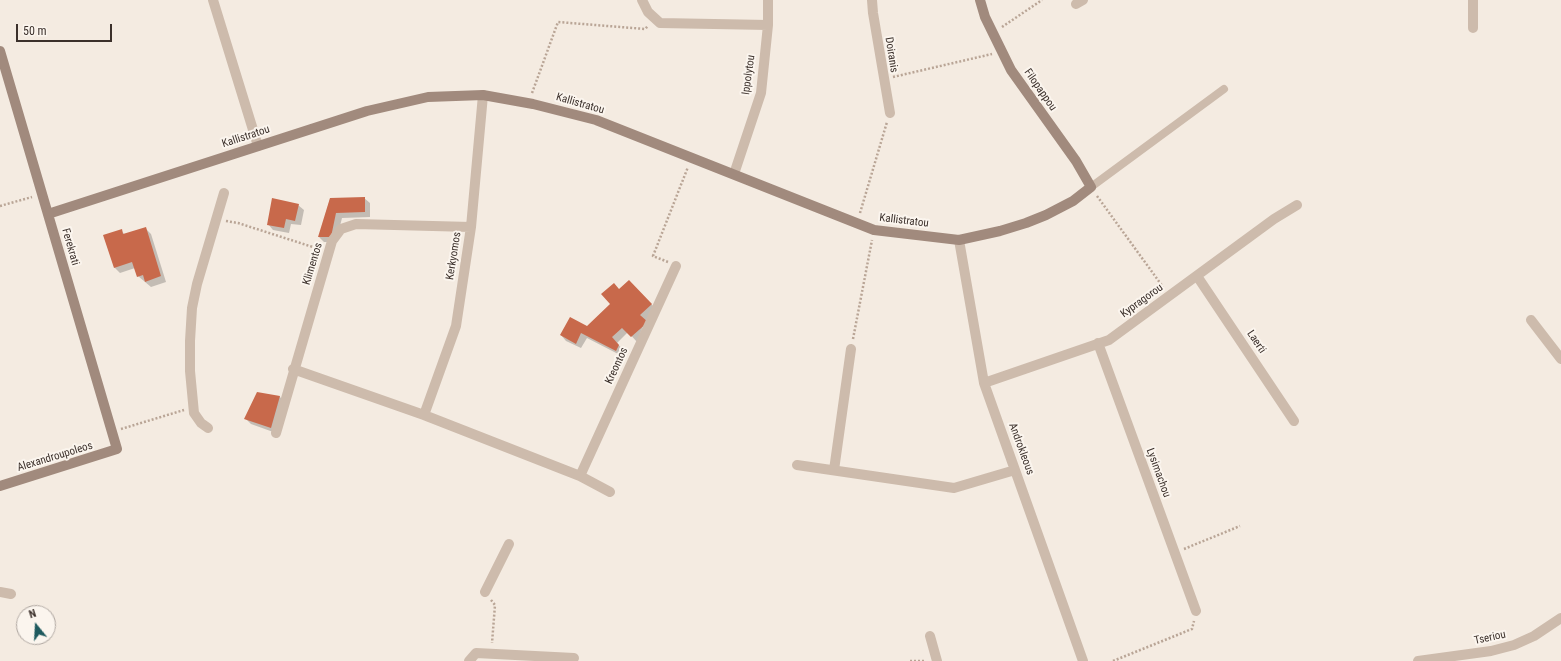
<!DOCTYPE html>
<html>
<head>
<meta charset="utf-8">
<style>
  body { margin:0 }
  #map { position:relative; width:1561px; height:661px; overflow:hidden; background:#f4ebe1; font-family:"Roboto Condensed",sans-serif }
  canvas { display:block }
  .north { position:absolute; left:16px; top:605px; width:40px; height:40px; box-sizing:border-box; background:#fbf5ee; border:1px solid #aea6a0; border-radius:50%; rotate:342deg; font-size:11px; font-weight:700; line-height:16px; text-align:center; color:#3b302b }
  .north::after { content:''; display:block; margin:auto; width:14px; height:18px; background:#1f5a5e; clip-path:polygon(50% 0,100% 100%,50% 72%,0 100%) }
  .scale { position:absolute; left:16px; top:24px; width:96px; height:18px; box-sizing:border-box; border:2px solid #3b302b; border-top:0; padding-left:5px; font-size:12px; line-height:14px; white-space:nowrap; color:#3b302b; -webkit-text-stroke:3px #fbf5ee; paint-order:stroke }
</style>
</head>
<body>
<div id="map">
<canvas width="1561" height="661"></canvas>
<div class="north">N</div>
<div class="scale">50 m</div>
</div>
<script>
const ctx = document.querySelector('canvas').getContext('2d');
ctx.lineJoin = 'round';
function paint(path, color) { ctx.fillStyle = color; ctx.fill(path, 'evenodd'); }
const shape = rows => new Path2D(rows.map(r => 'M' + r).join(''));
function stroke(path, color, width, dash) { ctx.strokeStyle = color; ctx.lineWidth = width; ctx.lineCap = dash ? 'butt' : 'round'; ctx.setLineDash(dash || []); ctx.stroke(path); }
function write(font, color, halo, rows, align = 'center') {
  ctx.font = font + ' "Roboto Condensed",sans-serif'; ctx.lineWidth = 4; ctx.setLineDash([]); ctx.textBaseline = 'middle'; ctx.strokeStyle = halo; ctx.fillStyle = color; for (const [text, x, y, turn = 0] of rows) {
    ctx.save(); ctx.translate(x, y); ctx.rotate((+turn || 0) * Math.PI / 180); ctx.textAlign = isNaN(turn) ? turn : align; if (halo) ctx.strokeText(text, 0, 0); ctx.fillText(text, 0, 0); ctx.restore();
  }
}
const shadow = shape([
  [364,198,370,203,370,217,342,218,336,242,324,242,319,237,330,199],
  [298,205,304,210,301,225,291,224,289,233,273,230,268,224],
  [145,228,151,234,166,282,151,287,138,276,135,268,120,273,115,268,121,230,125,235],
  [629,281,657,310,645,321,637,342,628,332,617,343,624,351,622,356,587,338,581,348,566,341,561,335,587,327,612,304,619,290],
  [258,393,280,397,285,403,276,433,251,424,246,419]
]);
const building = shape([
  [365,197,365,212,336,213,331,237,318,237,330,198],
  [272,198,299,204,295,221,286,219,284,228,267,225],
  [146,227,161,276,145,282,143,275,137,277,132,262,114,268,103,235,122,229,123,234],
  [629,280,652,304,640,315,648,322,631,337,622,328,612,337,619,345,616,351,581,333,576,344,560,335,570,317,587,326,610,304,601,294,614,283,619,289],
  [257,392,280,396,271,428,244,419]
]);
const path = shape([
  [1002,27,1042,0],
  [893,77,992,54],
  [532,93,558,22,645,29,648,26],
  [1097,196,1163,287],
  [0,206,32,197],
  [860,213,887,122],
  [226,221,238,223,319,249],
  [668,262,653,256,688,167],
  [853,339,872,240],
  [121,429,184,410],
  [1184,549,1240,526],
  [491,600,495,605,492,643],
  [910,661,926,661],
  [1113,661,1192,629,1194,621]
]);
const lane = shape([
  [1091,187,1224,89]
]);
const street = shape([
  [213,0,258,146],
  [642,0,648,12,660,23,768,25],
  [872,0,873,13,890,113],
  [1473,0,1473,28],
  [1076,4,1083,0],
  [734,174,761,93,768,25,768,0],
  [959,240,984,383,1083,661],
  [1197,276,1294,421],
  [1531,320,1561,359],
  [1098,343,1196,611],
  [293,369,424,415,580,476,610,492],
  [984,383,1109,340,1274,219,1297,205],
  [424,415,456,326,471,227,483,95],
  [208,428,201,423,194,413,190,371,190,341,192,308,197,284,224,193],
  [276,433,332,241,341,229,356,224,471,227],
  [797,465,954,488,1015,470],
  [834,470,851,349],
  [580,476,676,266],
  [0,592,11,594],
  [485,592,509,544],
  [930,636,937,661],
  [469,661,476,653,574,658],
  [1418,661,1491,651,1514,645,1534,636,1561,618]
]);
const secondary = shape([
  [0,51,117,449,0,486],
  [48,214,367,111,428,97,483,95,533,104,596,120,874,230,959,240,1000,231,1026,223,1046,215,1073,201,1091,187,1076,161,1011,70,985,17,980,0]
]);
const streetNames = [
  ["Doiranis",891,55,81],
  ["Ippolytou",749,75,-82],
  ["Filopappou",1040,90,55],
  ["Kallistratou",580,104,16],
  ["Kallistratou",246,137,-18],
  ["Kallistratou",904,221,7],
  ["Ferekrati",70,247,74],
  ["Kerkyomos",454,256,-81],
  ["Klimentos",313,264,-73],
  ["Kypragorou",1142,301,-36],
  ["Laerti",1256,342,56],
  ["Kreontos",617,366,-65],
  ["Androkleous",1021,449,70],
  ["Alexandroupoleos",55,457,-17],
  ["Lysimachou",1158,473,70],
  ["Tseriou",1490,638,-12]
];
paint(shadow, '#0003');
paint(building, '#c8694b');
stroke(path, '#b9a596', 2.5, [2, 2]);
stroke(lane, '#cdbbac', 8);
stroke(street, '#cdbbac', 10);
stroke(secondary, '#a18a7d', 10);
write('11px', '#3b302b', '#fbf5ee', streetNames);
</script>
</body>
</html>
